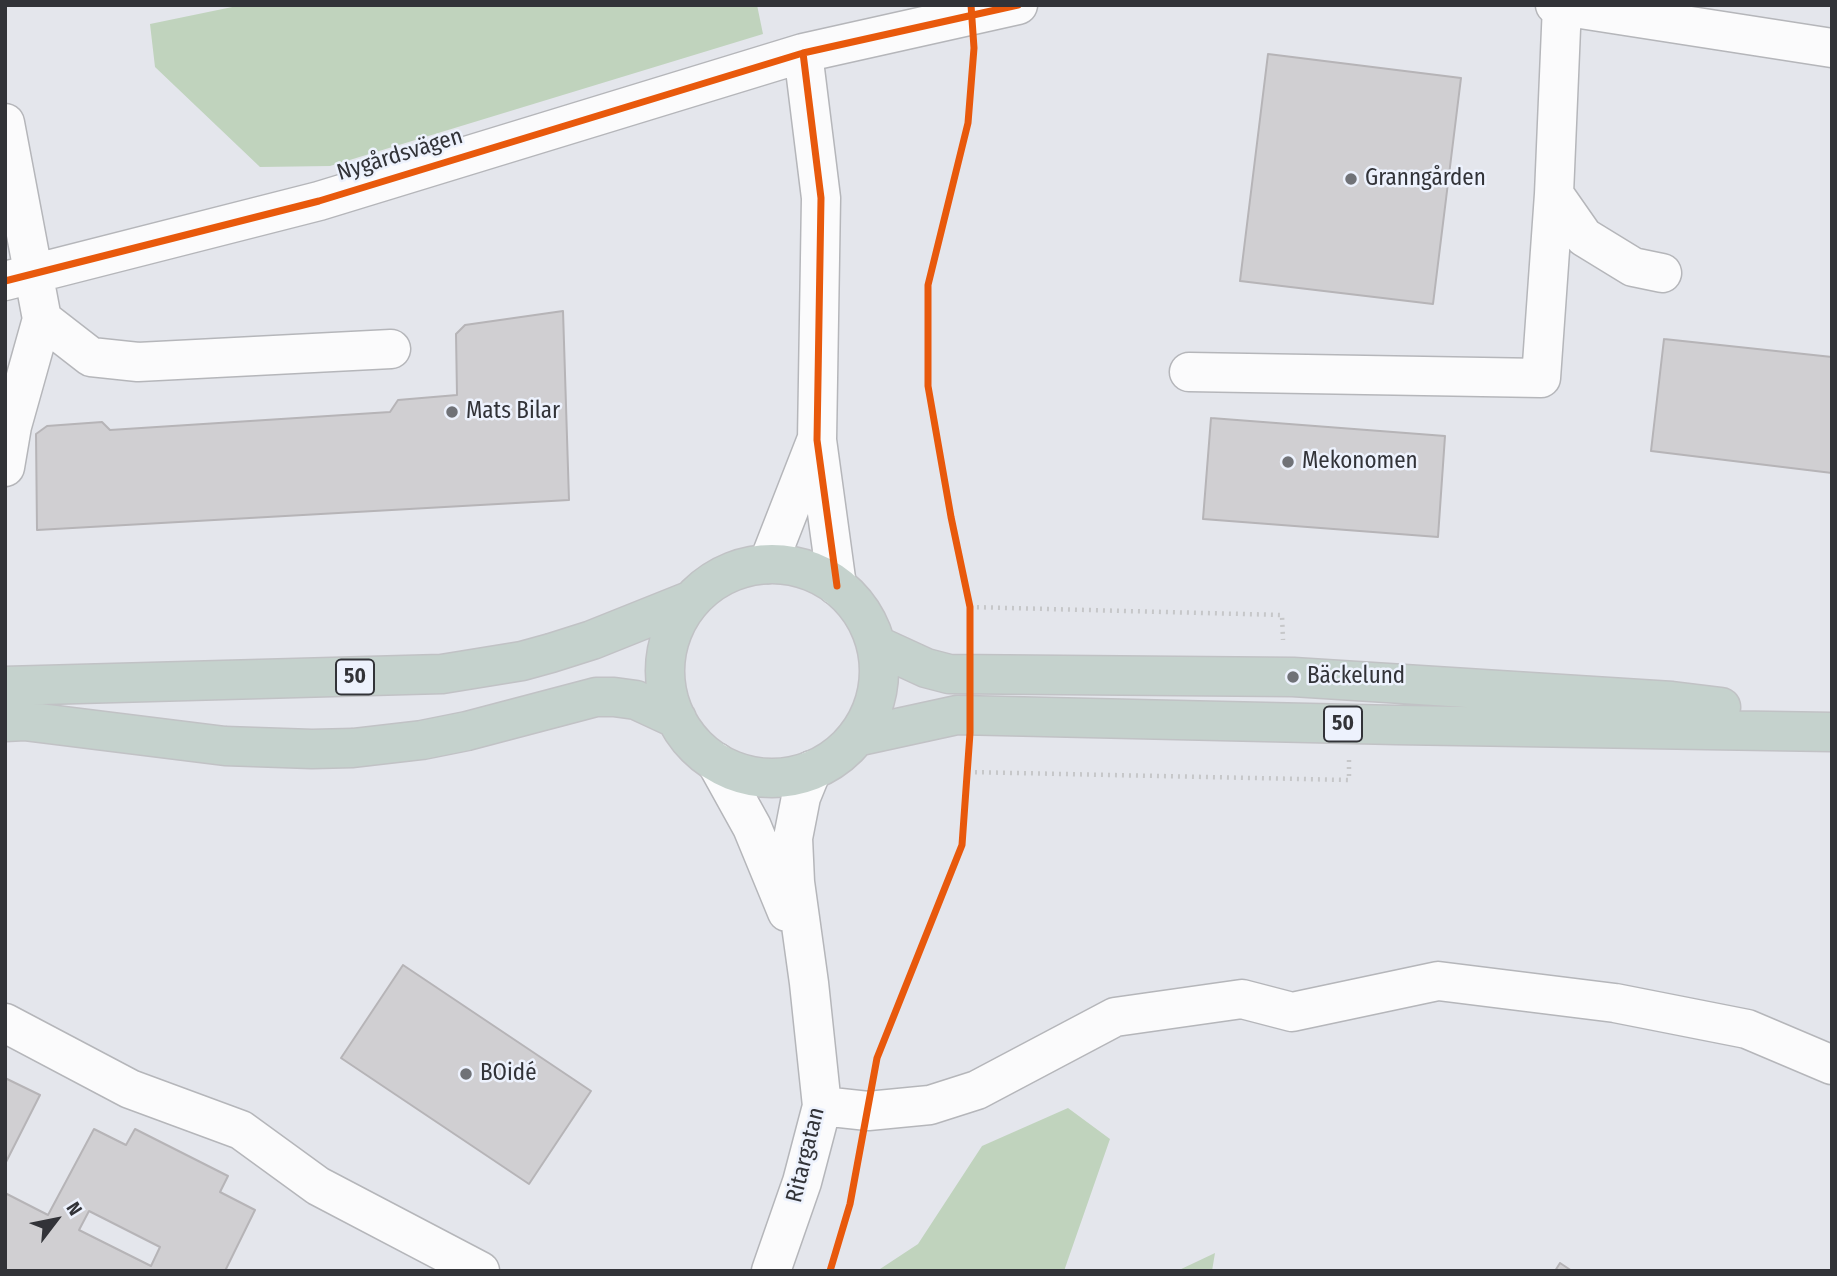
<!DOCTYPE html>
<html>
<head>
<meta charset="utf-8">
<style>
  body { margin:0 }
  #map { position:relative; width:1837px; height:1276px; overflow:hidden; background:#e4e6ec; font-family:"Fira Sans Condensed",sans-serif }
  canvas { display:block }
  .frame { position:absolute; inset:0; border:7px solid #323338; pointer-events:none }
  .north { position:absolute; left:21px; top:1185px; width:70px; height:70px; -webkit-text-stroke:5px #edf2fd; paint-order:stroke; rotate:58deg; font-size:19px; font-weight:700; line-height:28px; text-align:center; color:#323338 }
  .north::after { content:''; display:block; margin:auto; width:24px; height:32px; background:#323338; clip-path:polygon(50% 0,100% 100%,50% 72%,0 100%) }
</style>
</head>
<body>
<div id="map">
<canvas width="1837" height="1276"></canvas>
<div class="frame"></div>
<div class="north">N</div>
</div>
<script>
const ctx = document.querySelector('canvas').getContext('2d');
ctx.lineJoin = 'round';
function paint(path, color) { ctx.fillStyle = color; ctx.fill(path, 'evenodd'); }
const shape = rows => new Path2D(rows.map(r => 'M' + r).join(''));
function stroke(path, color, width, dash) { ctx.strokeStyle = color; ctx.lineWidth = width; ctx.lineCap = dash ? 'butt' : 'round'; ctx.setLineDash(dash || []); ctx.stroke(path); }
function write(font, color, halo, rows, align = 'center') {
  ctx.font = font + ' "Fira Sans Condensed",sans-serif'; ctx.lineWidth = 5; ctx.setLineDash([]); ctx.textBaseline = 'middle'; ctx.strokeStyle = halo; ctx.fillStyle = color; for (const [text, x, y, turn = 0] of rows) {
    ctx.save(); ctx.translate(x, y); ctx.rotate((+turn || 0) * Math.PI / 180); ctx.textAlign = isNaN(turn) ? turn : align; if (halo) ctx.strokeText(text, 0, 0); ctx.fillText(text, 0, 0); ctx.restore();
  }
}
const green = shape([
  [242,5,757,5,763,34,330,166,260,167,155,67,150,24],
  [1068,1108,1110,1139,1064,1271,877,1271,918,1244,982,1146],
  [1215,1253,1212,1271,1177,1271]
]);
const building = shape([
  [1268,54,1461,78,1433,304,1240,281,1268,54],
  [563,311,569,500,37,530,36,434,47,426,102,422,110,430,390,412,398,400,457,395,456,334,465,325,563,311],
  [1664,339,1832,357,1832,473,1651,451,1664,339],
  [1211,418,1445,436,1438,537,1203,519,1211,418],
  [403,965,591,1091,529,1184,341,1058,403,965],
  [5,1078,40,1095,5,1164,5,1078],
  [94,1129,126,1145,135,1129,228,1176,220,1192,255,1210,225,1271,5,1271,5,1193,48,1215,94,1129],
  [89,1211,160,1247,151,1266,79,1230,89,1211],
  [1560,1263,1572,1271,1555,1271,1560,1263]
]);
const path = shape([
  [970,607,1282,615,1283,640],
  [968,772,1349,780,1349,759]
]);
const minor = shape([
  [1555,5,1832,48],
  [803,53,821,198,817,440,837,586],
  [5,123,42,319,91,357,138,362,391,349],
  [1554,194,1584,237,1633,267,1662,273],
  [5,281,319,201,803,53,1018,5],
  [1189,372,1541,378,1554,194,1562,5],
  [5,467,12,426,42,319],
  [768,564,816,441],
  [716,762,752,827,787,912],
  [5,1023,130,1089,241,1130,318,1186,480,1271],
  [822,1106,868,1111,930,1105,977,1090,1115,1017,1242,999,1292,1012,1438,981,1615,1003,1747,1029,1832,1065],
  [771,1271,802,1182,822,1106,809,983,795,882,793,838,801,797,812,770]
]);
const highway = shape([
  '665 671a107 107 0 1 1 214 0a107 107 0 1 1-214 0Z',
  [876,645,926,668,949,674,1293,677,1672,701,1721,707],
  [5,686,442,674,522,661,551,653,592,640,692,600],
  [5,722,24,721,225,746,312,749,353,748,422,740,467,731,596,697,614,697,636,700,677,719],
  [856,737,957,715,1397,725,1832,732]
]);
const cycleway = shape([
  [803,53,821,198,817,440,837,586],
  [5,281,319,201,803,53,1018,5],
  [830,1271,850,1204,877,1058,962,845,970,733,970,607,951,517,928,386,928,285,968,123,974,48,971,5]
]);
const markers = [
  [1351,179,7,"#707277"],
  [452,412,7,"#707277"],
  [1288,462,7,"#707277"],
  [1293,677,7,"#707277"],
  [466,1074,7,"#707277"]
];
const shields = [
  [355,677,38],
  [1343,724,38]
];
const shieldNames = [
  ["50",355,677],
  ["50",1343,724]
];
const streetNames = [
  ["Nygårdsvägen",400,155,-17],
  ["Ritargatan",806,1155,-76]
];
const poiNames = [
  ["Granngården",1365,179],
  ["Mats Bilar",466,412],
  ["Mekonomen",1302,462],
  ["Bäckelund",1307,677],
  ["BOidé",480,1074]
];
paint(green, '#c0d3bd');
paint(building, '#d0cfd2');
stroke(building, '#b6b4b7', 2);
stroke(minor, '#b5b6ba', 41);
stroke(highway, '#c1c2c5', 41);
stroke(path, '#c6c7c9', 4.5, [2, 5]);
stroke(minor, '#fbfbfc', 38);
stroke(highway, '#c5d2cd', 38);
stroke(cycleway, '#e8590c', 7);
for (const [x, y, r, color] of markers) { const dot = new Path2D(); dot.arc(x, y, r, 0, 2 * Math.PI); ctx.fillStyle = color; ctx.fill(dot); stroke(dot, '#edf2fd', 2.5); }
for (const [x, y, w] of shields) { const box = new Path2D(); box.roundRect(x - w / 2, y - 17.5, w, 35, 5); ctx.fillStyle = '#edf2fd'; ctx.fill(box); stroke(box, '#323338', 2); }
write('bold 21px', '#323338', null, shieldNames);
write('23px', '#323338', '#edf2fd', streetNames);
write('23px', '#323338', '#edf2fd', poiNames, 'left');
</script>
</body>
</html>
